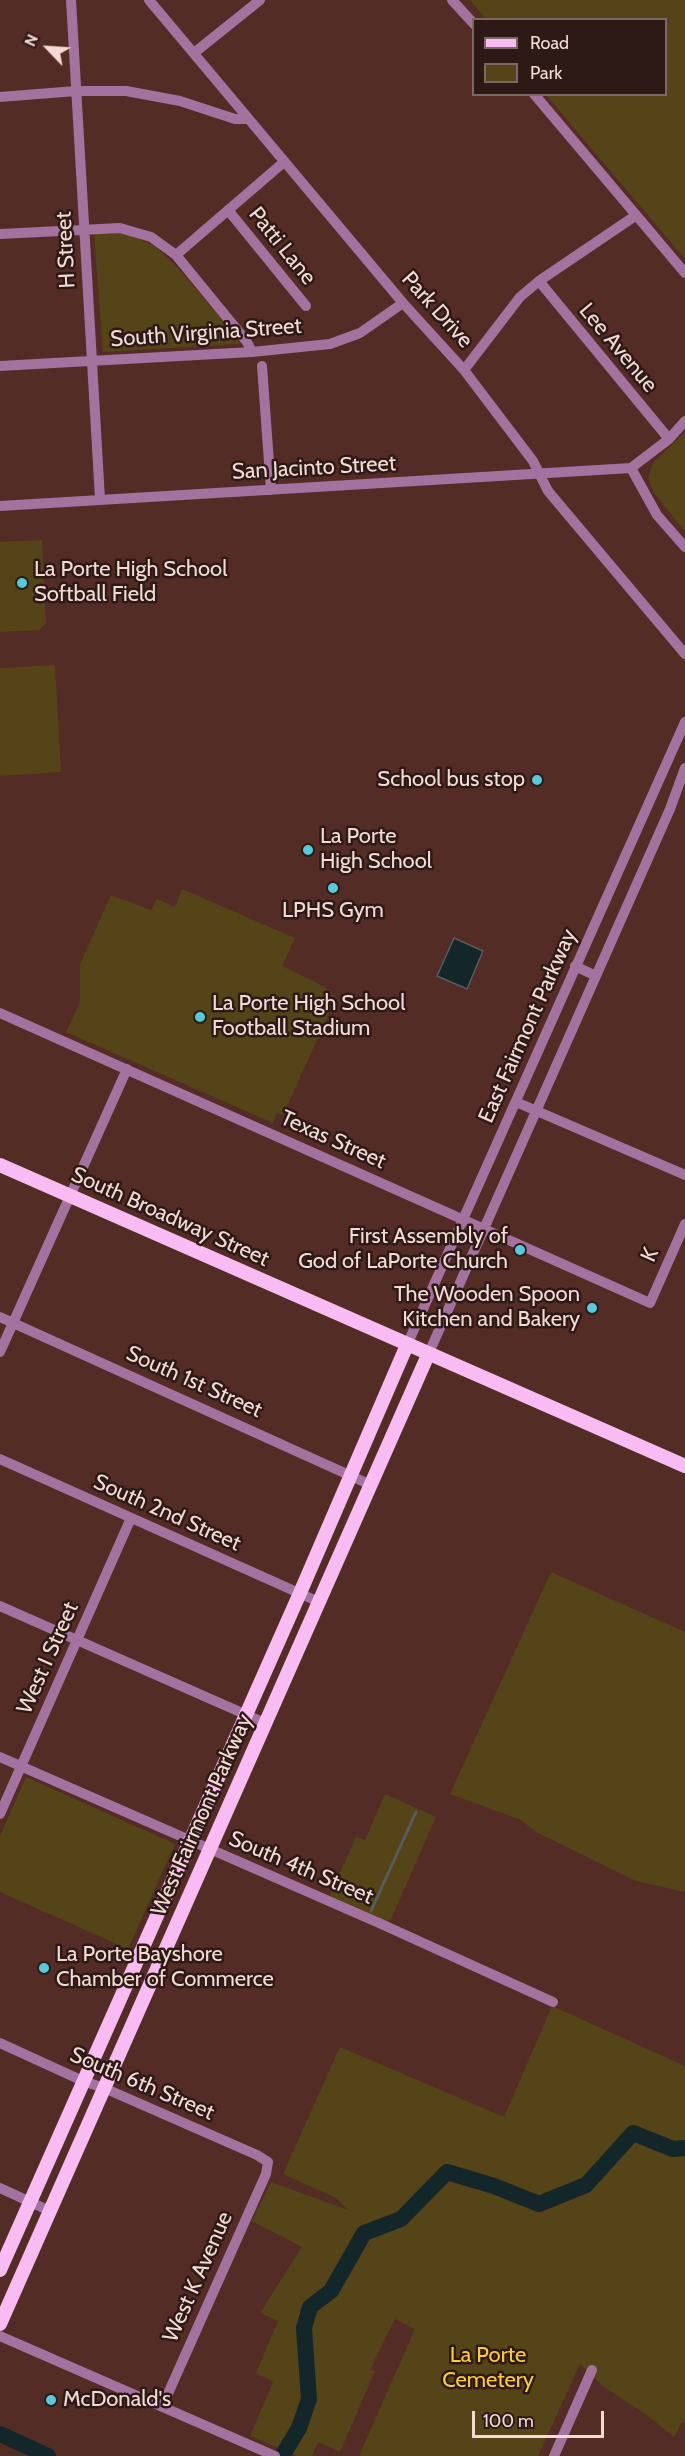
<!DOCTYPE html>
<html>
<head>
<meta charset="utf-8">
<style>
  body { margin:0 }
  #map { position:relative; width:685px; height:2456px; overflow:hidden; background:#532c26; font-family:Cabin,sans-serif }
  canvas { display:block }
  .legend { position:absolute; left:472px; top:18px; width:195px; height:78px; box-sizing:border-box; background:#2d1a17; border:2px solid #7d6763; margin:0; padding:8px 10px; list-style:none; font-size:18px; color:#f4dad5 }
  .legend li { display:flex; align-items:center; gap:12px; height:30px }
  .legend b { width:30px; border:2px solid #7d6763 }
  .north { position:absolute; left:18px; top:18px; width:60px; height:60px; -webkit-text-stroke:4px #2d1a17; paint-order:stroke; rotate:295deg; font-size:16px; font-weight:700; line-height:24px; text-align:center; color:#f4dad5 }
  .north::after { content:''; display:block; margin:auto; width:21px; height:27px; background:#f4dad5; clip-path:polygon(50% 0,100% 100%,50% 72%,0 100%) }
  .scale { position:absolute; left:472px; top:2411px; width:132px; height:27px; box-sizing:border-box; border:3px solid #f4dad5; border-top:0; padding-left:8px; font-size:18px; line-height:21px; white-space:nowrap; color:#f4dad5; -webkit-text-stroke:4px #2d1a17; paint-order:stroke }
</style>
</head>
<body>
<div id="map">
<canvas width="685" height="2456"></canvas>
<ul class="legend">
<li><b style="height:8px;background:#f8bbf2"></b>Road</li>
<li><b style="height:16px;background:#544417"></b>Park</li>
</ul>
<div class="north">N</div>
<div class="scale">100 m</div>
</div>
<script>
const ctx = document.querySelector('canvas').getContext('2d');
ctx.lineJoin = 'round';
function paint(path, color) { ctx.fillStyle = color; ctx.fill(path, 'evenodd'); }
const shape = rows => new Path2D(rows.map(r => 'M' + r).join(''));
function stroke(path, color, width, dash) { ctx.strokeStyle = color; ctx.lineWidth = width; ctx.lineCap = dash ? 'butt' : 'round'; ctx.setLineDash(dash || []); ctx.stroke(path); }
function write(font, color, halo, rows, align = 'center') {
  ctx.font = font + ' Cabin,sans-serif'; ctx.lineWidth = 5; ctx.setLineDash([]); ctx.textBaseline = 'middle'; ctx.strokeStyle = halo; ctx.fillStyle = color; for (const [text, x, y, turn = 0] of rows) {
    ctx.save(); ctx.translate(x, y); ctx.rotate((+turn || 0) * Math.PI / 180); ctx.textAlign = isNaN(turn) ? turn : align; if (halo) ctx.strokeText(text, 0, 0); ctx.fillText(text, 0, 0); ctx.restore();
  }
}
const green = shape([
  [470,0,685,0,685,259,546,95,666,94,666,20,486,19],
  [115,232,133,236,156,247,177,267,229,328,240,344,103,352,94,234],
  [685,432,685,532,654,493,648,478,653,463],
  [42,540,46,623,39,630,0,632,0,542],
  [55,665,61,772,0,776,0,668],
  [182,889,295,938,282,966,325,987,336,998,283,1115,277,1113,273,1123,66,1032,80,1002,80,964,111,895,151,910,157,899,175,907],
  [551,1572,685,1632,685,1892,636,1881,536,1832,521,1820,450,1794],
  [26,1777,175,1844,128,1949,0,1892,0,1836],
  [385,1794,436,1817,391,1919,386,1922,333,1899,330,1895,356,1837,365,1840],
  [552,2006,685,2066,685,2423,682,2422,674,2437,644,2413,604,2387,580,2364,538,2456,359,2456,415,2329,395,2319,370,2370,375,2371,340,2452,318,2442,312,2456,297,2456,250,2436,273,2382,256,2373,278,2321,260,2313,302,2247,252,2221,271,2182,348,2210,336,2198,283,2174,340,2047,504,2117]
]);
const water = shape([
  [454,938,483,951,467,989,437,976,454,938]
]);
const stream = shape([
  [371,1911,416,1812]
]);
const river = shape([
  [0,2434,48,2456],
  [282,2456,299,2428,309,2399,304,2328,310,2307,331,2291,364,2233,401,2219,447,2172,494,2186,539,2204,586,2185,633,2133,673,2149,685,2148]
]);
const minor = shape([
  [71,0,100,499],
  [149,0,403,303,464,370,533,461,548,491,685,654],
  [452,0,474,24],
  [194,53,260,0],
  [534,94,685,273],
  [0,97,76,91,126,91,180,101,235,119,248,119],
  [228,210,306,306],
  [0,234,120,228,151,237,176,255,247,342,252,352],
  [176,255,284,162],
  [539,281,669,439],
  [0,366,252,352,330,344,360,333,403,303],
  [262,366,271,490],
  [464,370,520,297,539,281,635,216],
  [631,468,657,515,685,547],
  [631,468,669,439,685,421],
  [0,506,631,468],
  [575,966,596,976],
  [0,1013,650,1303,685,1224],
  [516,1102,685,1175],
  [0,1317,371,1485],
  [407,1345,685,722],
  [0,1352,127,1069],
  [428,1355,670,809,685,768],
  [0,1459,319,1602],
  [0,1606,265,1723],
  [0,1757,379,1923,553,2002],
  [0,1814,131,1518],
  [0,2043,83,2081,104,2088,257,2155,268,2162,266,2174,162,2407],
  [0,2188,50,2211],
  [0,2336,275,2456],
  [554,2456,592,2370]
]);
const major = shape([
  [0,1165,685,1466],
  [0,2270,300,1593,407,1345],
  [0,2324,428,1355]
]);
const markers = [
  [22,583,6,"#54cadd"],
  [537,780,6,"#54cadd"],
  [308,850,6,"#54cadd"],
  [333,888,6,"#54cadd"],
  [200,1017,6,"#54cadd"],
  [520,1250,6,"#54cadd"],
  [592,1308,6,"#54cadd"],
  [44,1968,6,"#54cadd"],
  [51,2400,6,"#54cadd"]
];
const streetNames = [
  ["Patti Lane",282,246,51],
  ["H Street",66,250,-93],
  ["Park Drive",437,310,48],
  ["South Virginia Street",206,333,-4],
  ["Lee Avenue",618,348,50],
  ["San Jacinto Street",314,468,-3],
  ["East Fairmont Parkway",528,1026,-66],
  ["Texas Street",333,1140,24],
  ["South Broadway Street",170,1217,24],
  ["K",650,1255,-66],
  ["South 1st Street",194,1382,24],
  ["South 2nd Street",167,1513,24],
  ["West I Street",48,1658,-66],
  ["West Fairmont Parkway",202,1815,-66],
  ["South 4th Street",301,1868,23],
  ["South 6th Street",142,2084,23],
  ["West K Avenue",198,2277,-66]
];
const poiNames = [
  ["La Porte High School",34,570],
  ["Softball Field",34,595],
  ["School bus stop",525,780,"right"],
  ["La Porte",320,837],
  ["High School",320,862],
  ["LPHS Gym",333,911,"center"],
  ["La Porte High School",212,1004],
  ["Football Stadium",212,1029],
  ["First Assembly of",508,1237,"right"],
  ["God of LaPorte Church",508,1262,"right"],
  ["The Wooden Spoon",580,1295,"right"],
  ["Kitchen and Bakery",580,1320,"right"],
  ["La Porte Bayshore",56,1955],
  ["Chamber of Commerce",56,1980],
  ["McDonald's",63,2400]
];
const parkNames = [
  ["La Porte",488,2356],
  ["Cemetery",488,2381]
];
paint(green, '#544417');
paint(water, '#13272b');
stroke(water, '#565d5e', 1.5);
stroke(stream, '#565d5e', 3);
stroke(river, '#13272b', 16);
stroke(minor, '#a4729f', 10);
stroke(major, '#f8bbf2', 14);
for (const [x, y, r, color] of markers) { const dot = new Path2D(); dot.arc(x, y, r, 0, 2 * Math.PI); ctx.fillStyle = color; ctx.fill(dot); stroke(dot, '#2d1a17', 2); }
write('22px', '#f4dad5', '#2d1a17', streetNames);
write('22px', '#f4dad5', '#2d1a17', poiNames, 'left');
write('22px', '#fdcc2e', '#2d1a17', parkNames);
</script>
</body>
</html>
